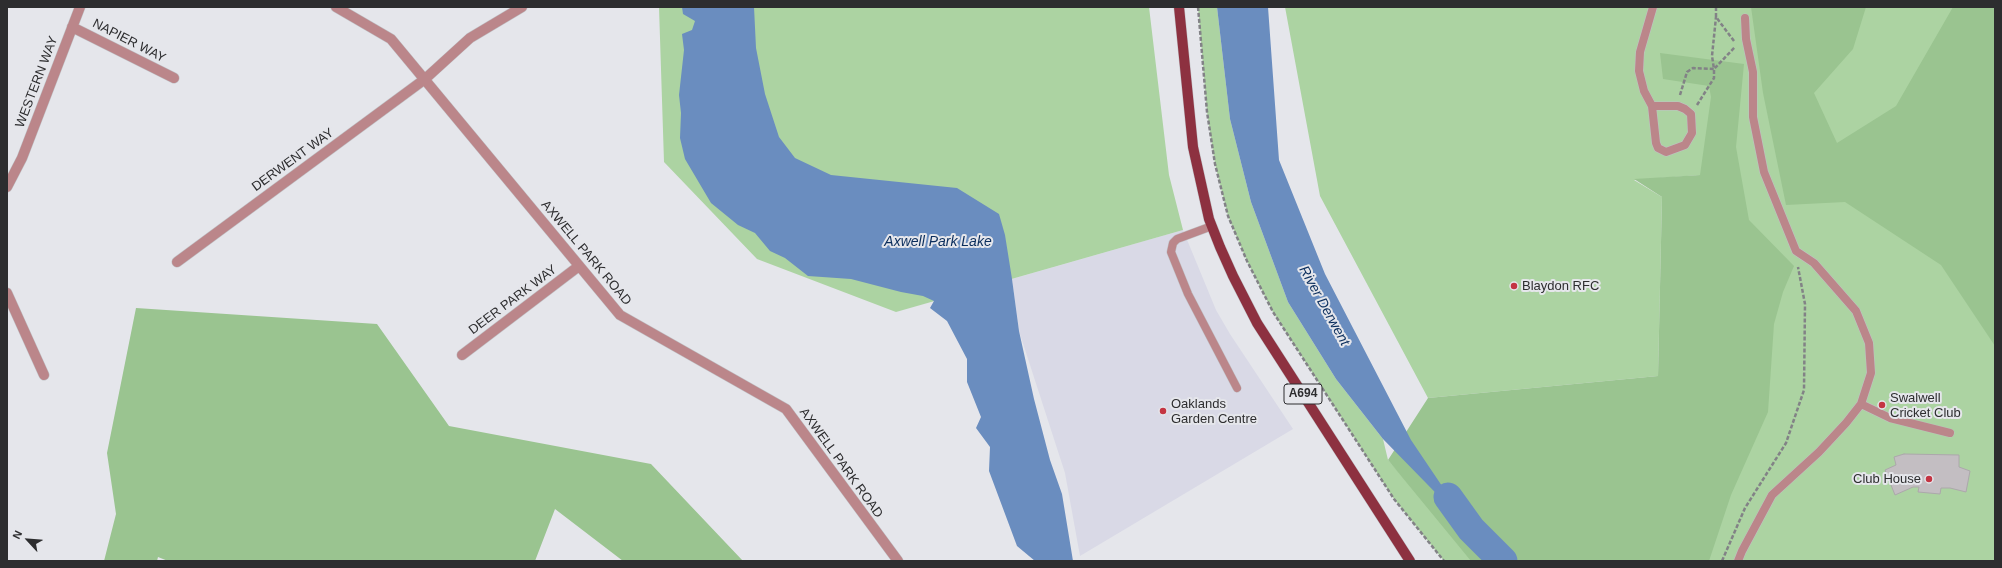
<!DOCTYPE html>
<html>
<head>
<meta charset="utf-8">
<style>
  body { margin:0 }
  #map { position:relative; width:2002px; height:568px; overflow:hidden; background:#e5e6eb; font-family:Arial,sans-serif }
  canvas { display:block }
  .frame { position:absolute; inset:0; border:8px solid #2d2d2f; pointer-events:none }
  .north { position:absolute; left:8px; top:520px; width:40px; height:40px; -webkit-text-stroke:3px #e5e6eb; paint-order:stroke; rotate:296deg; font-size:11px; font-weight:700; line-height:16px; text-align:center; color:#2d2d2f }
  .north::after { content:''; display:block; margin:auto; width:14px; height:18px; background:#2d2d2f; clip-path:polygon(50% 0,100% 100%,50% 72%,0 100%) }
</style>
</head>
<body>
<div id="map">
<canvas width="2002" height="568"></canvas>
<div class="frame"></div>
<div class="north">N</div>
</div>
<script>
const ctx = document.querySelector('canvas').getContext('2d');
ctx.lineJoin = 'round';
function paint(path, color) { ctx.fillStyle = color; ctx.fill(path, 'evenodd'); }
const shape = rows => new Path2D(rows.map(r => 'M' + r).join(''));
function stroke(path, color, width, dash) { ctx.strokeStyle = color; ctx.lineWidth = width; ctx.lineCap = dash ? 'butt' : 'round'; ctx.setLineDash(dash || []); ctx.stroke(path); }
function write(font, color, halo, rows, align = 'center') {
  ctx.font = font + ' Arial,sans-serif'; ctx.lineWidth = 4; ctx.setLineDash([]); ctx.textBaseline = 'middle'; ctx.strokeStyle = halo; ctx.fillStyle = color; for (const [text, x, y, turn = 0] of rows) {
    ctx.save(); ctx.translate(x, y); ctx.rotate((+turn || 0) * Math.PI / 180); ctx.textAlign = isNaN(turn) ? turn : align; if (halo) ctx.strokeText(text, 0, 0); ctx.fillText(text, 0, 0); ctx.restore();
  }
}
const built = shape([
  [1183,230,1216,310,1230,334,1293,429,1080,556,1065,473,1019,331,1012,279]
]);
const green = shape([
  [659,7,1149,7,1169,175,1183,230,896,312,757,259,664,162],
  [1198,7,1217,7,1230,119,1251,202,1288,302,1336,379,1383,439,1388,460,1478,561,1444,561,1394,499,1273,312,1247,261,1228,216,1215,164,1207,112],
  [1285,7,1995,7,1995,561,1665,561,1700,175,1634,180,1662,197,1658,376,1428,398,1320,196]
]);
const forest = shape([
  [1751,7,1866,7,1853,49,1814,93,1837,143,1896,106,1953,7,1995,7,1995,346,1941,265,1845,202,1786,205,1763,93],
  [1660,53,1744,64,1736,147,1749,220,1794,266,1783,292,1774,324,1768,412,1731,495,1709,561,1471,561,1388,460,1428,398,1658,376,1662,197,1634,179,1700,175,1711,97,1709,86,1663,79],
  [136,308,377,324,449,426,651,464,743,561,623,561,555,509,535,561,168,561,158,557,157,561,104,561,116,514,107,453]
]);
const water = shape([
  [682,7,754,7,756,48,765,94,779,137,795,158,831,175,957,188,999,214,1005,235,1012,279,1019,331,1034,399,1050,460,1062,494,1073,561,1035,561,1017,546,989,471,990,447,976,428,981,417,967,382,967,359,947,321,930,308,934,301,923,296,901,292,851,279,808,276,785,258,770,251,755,233,738,225,711,203,685,159,680,138,681,113,679,95,684,50,682,34,692,30,695,21,683,14],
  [1217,7,1268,7,1279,160,1325,274,1411,440,1471,529,1383,439,1336,379,1288,302,1251,202,1230,119]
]);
const river = shape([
  [1448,497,1471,529,1503,561]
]);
const building = shape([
  [1904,454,1959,455,1959,467,1970,471,1966,492,1950,488,1941,488,1940,494,1918,492,1919,487,1913,487,1895,495,1885,470,1896,465,1894,457,1904,454]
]);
const path = shape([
  [1198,7,1207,112,1215,164,1228,216,1247,261,1273,312,1394,499,1444,561],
  [1716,7,1716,17,1734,41],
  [1680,95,1687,72,1693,68,1714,69,1712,56,1716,17],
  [1697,105,1714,78,1714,69,1735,47],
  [1722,561,1745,508,1786,443,1804,390,1805,304,1798,267]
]);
const service = shape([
  [1652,106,1678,106,1685,109,1691,114,1692,133,1685,145,1666,152,1658,148,1656,143,1652,106,1644,91,1639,71,1640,52,1653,7],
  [1212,226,1177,239,1173,243,1171,252,1188,294,1237,388],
  [1861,404,1890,418,1950,433],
  [1738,561,1742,551,1772,495,1819,452,1846,423,1861,404,1871,373,1869,343,1856,311,1814,263,1796,251,1764,172,1753,117,1753,72,1746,39,1745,18]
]);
const minor = shape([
  [336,7,391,39,620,315,786,409,898,561],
  [72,27,174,78],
  [7,187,22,158,80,7],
  [177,262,425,79,470,38,522,7],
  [7,293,44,375],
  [462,355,579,266]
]);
const primary = shape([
  [1179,7,1193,147,1209,219,1220,247,1233,276,1257,323,1410,561]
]);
const markers = [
  [1514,286,4,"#c43442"],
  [1882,405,4,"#c43442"],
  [1163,411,4,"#c43442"],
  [1929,479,4,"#c43442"]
];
const shields = [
  [1303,394,38]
];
const shieldNames = [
  ["A694",1303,394]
];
const streetNames = [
  ["NAPIER WAY",129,41,27],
  ["WESTERN WAY",37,82,-69],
  ["DERWENT WAY",293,160,-36],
  ["AXWELL PARK ROAD",586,253,50],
  ["DEER PARK WAY",513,300,-37],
  ["AXWELL PARK ROAD",841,463,54]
];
const poiNames = [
  ["Blaydon RFC",1522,286],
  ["Swalwell",1890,398],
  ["Cricket Club",1890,413],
  ["Oaklands",1171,404],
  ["Garden Centre",1171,419],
  ["Club House",1921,479,"right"]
];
const waterNames = [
  ["Axwell Park Lake",938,242],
  ["River Derwent",1324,306,61]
];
paint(built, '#d9d9e6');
paint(green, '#acd3a2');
paint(forest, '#9ac490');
paint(water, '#6a8dbf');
stroke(river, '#6a8dbf', 29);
paint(building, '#c3bec2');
stroke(building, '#aca8ab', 1);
stroke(service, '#c0c1c5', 9);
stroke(minor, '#c0c1c5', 11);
stroke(primary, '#c0c1c5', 11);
stroke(path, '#828286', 2.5, [4, 2]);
stroke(service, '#bb868a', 8);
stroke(minor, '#bb868a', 10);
stroke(primary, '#8d3140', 10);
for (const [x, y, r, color] of markers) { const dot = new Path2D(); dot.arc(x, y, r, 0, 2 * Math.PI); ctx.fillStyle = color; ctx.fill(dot); stroke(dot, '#e5e6eb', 1.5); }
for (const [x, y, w] of shields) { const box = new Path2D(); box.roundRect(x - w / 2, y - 10, w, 20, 3); ctx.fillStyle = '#e5e6eb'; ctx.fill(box); stroke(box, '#2d2d2f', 1); }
write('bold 12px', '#2d2d2f', null, shieldNames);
write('13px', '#2d2d2f', '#e5e6eb', streetNames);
write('13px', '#2d2d2f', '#e5e6eb', poiNames, 'left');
write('italic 14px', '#0a2d5c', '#e5e6eb', waterNames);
</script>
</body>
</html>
